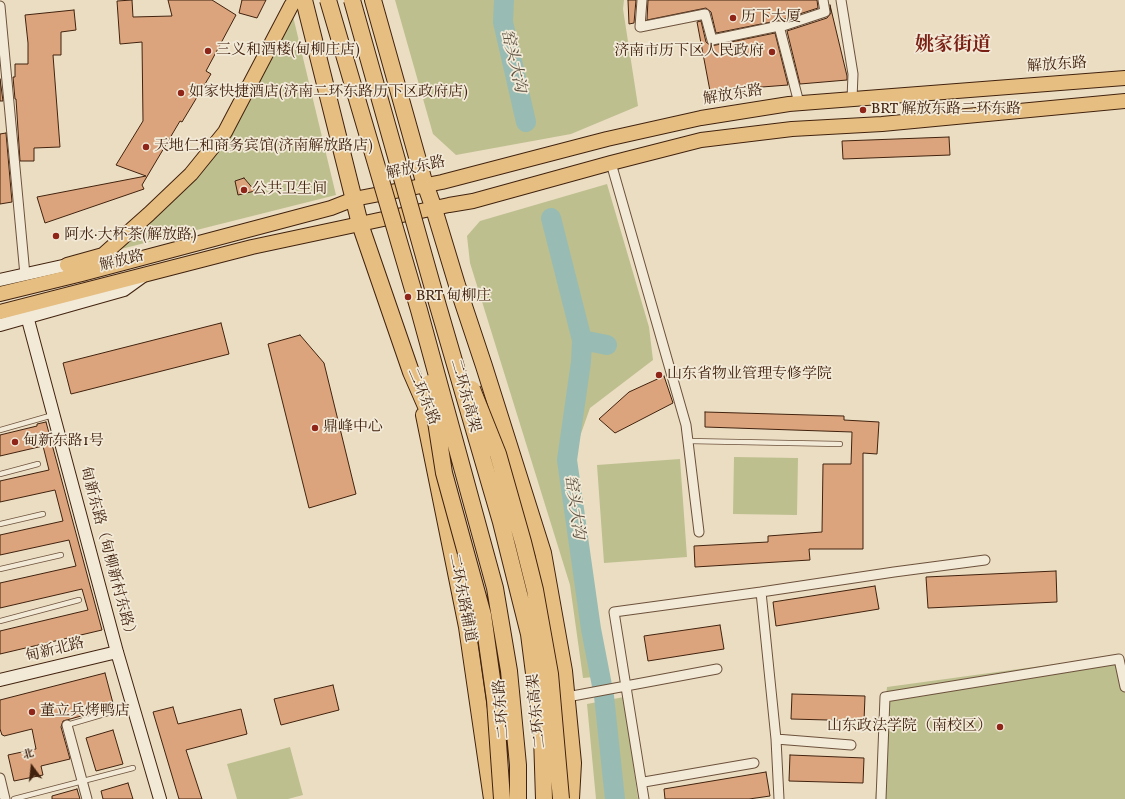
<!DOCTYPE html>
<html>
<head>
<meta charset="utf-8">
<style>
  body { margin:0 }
  #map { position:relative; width:1125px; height:799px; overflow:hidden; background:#ebddc2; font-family:Vollkorn,"Noto Serif SC",serif }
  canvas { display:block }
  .north { position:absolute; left:12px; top:747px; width:40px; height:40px; -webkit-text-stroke:3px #f2e9d7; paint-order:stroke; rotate:345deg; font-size:11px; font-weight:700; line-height:16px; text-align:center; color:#41220e }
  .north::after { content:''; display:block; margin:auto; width:14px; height:18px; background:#41220e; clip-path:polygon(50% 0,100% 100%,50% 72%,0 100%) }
</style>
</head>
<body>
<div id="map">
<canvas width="1125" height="799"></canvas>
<div class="north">北</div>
</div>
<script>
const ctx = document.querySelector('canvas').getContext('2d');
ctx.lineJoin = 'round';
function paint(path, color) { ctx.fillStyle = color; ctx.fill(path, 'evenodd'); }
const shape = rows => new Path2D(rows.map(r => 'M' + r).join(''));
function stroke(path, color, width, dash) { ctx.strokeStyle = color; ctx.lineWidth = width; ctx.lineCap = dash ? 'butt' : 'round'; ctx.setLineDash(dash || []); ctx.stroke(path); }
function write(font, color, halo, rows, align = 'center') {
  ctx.font = font + ' Vollkorn,"Noto Serif SC",serif'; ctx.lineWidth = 3.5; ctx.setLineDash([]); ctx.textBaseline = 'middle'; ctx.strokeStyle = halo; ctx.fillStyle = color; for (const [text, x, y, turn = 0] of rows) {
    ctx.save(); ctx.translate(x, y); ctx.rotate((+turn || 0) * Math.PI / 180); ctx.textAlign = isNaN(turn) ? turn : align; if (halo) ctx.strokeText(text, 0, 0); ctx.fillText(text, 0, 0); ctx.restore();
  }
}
const green = shape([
  [395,0,624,0,623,9,638,106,571,134,456,155,433,134],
  [291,8,336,195,113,251,193,176],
  [607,184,649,327,653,360,590,408,572,459,561,460,605,676,583,678,570,585,470,263,467,236,480,221],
  [734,457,798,458,797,515,733,514],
  [680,459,687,557,604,563,597,465],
  [1122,655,1125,668,1125,799,875,799,887,687],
  [624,697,638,799,596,799,587,704],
  [290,747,303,795,288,799,237,799,227,764]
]);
const river = shape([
  [504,0,503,22,526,122],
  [551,218,582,340,581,362,567,460,591,629,604,696,615,799],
  [582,340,607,345]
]);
const building = shape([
  [132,0,133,17,172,16,168,0,212,0,236,15,206,71,211,74,182,122,180,121,142,185,144,189,45,223,37,197,146,176,116,165,143,121,142,42,120,44,117,1,132,0],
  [242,0,266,0,257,18,239,13,242,0],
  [628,0,636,0,634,23,629,24,628,0],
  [648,0,817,0,818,8,781,20,716,33,711,12,706,8,647,20,648,0],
  [830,5,847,76,847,80,800,84,787,31,827,18,831,13,830,5],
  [74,10,76,30,61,32,61,55,53,55,60,147,34,148,34,161,20,161,16,99,15,99,13,77,15,77,15,64,28,64,28,43,25,15,74,10],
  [701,21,706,42,711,46,775,33,788,85,710,91,697,22,701,21],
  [0,79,3,101,0,101,0,79],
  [6,133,12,202,0,204,0,134,6,133],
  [949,137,950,155,843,159,842,141,949,137],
  [244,178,255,191,238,195,235,181,244,178],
  [221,323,229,354,71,394,63,363,221,323],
  [300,335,324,363,356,494,309,508,268,344,300,335],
  [664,376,673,403,615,433,599,419,629,392,664,376],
  [705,412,844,416,844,420,879,422,877,454,863,453,863,549,809,549,810,560,695,567,694,546,768,542,768,536,822,532,823,464,851,464,852,432,705,427,705,412],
  [46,422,102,630,0,654,0,631,88,610,82,589,0,608,0,583,76,566,69,540,0,555,0,535,63,521,55,490,0,502,0,481,49,470,43,446,0,456,0,435,37,426,37,424,46,422],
  [1056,571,1057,602,928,608,926,577,1056,571],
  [875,586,879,609,776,626,773,602,875,586],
  [720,625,724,649,648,661,644,636,720,625],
  [105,673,114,707,63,721,61,727,70,759,41,766,43,775,14,781,8,755,36,749,32,729,4,736,3,735,2,735,0,729,0,700,105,673],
  [333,685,339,710,281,725,274,699,333,685],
  [792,694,865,696,864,721,791,719,792,694],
  [173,707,178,724,241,709,247,734,186,750,202,799,179,799,153,712,173,707],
  [113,730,123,764,96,771,86,738,113,730],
  [790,755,864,758,863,783,789,781,790,755],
  [766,772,770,796,749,799,665,799,664,789,766,772],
  [128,783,133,799,103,799,101,791,128,783],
  [77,789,80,799,52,799,52,796,77,789]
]);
const lane = shape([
  [0,430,53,415],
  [688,441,840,444],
  [0,474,38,464],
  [0,524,43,514],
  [0,569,61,555],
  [0,621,79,600],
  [67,725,125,708,129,701],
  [14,799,133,768]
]);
const street = shape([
  [642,0,640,27,705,14,712,40,779,26,799,103],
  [841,0,853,74,852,99],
  [0,6,25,275],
  [780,27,825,12,823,0],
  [611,163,686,425,699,532],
  [761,592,894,572,985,560],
  [567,697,717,669],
  [67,725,87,799],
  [776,739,851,745],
  [0,778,5,799],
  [644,782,754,763],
  [644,799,614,612,761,592,776,739,779,799],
  [881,799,885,697,1119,659,1125,687]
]);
const secondary = shape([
  [0,280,67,265],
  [27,316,117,652,160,799],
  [0,325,124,290,142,277],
  [0,680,117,652]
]);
const primary = shape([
  [67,265,103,255,149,214,191,174,225,132,291,6,295,0],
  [0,294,82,274,331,208,354,199,442,182,607,139,701,118,789,104,1125,78],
  [0,312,252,247,449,205,473,201,611,163,701,140,792,129,882,124,1125,101]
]);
const highway = shape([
  [304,0,360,224,411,372,435,427],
  [373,0,423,178,434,209,457,285,484,366,543,553,564,671,573,763,571,799],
  [424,415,467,627,492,799],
  [489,614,497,647,501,694]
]);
const highwayBridge = shape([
  [328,0,419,310,495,588,509,671,518,765,518,799],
  [352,0,438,306,501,522,529,634,542,736,544,799],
  [430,383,444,473,483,615,495,700,502,799],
  [472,389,498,454,523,542,535,590,550,674,561,799]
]);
const markers = [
  [733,18,4,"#8f2418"],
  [208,51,4,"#8f2418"],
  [772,52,4,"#8f2418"],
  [181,93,4,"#8f2418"],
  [863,110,4,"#8f2418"],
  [146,147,4,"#8f2418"],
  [244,190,4,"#8f2418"],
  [56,236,4,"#8f2418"],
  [408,297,4,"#8f2418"],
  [659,375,4,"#8f2418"],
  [315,428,4,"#8f2418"],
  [15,442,4,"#8f2418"],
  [32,712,4,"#8f2418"],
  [1000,727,4,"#8f2418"]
];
const poiNames = [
  ["历下大厦",741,18],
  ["三义和酒楼(甸柳庄店)",216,51],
  ["济南市历下区人民政府",764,52,"right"],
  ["如家快捷酒店(济南二环东路历下区政府店)",189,93],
  ["BRT 解放东路二环东路",871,110],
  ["天地仁和商务宾馆(济南解放路店)",154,147],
  ["公共卫生间",252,190],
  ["阿水·大杯茶(解放路)",64,236],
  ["BRT 甸柳庄",416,297],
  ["山东省物业管理专修学院",667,375],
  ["鼎峰中心",323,428],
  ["甸新东路1号",23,442],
  ["董立兵烤鸭店",40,712],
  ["山东政法学院（南校区）",992,727,"right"]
];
const streetNames = [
  ["解放东路",1057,66,-4],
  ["解放东路",733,96,-9],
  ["解放东路",416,169,-12],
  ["解放路",122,262,-14],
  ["二环东高架",464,396,74],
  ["二环东路",422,397,67],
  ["甸新东路（甸柳新村东路）",107,554,75],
  ["二环东路辅道",461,598,79],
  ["甸新北路",55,651,-14],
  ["二环东路",503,709,-95],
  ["二环东高架",538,711,-96]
];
const waterNames = [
  ["窑头大沟",512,61,77],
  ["窑头大沟",573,507,82]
];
const districtNames = [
  ["姚家街道",953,47]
];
paint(green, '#bdbf8f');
stroke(river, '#98bcb3', 20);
paint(building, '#dba47d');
stroke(building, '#41220e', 1);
stroke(lane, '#6c513b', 6);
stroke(street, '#6c513b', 11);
stroke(secondary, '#41220e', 14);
stroke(primary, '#41220e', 16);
stroke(highway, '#41220e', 18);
stroke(lane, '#f2e9d7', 4.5);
stroke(street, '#f2e9d7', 9);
stroke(secondary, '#f2e9d7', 12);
stroke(primary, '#e6be81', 14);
stroke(highway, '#e6be81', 16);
stroke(highwayBridge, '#41220e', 18, []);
stroke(highwayBridge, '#e6be81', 16);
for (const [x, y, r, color] of markers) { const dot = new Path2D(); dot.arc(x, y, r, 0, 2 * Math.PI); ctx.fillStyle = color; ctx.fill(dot); stroke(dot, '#f2e9d7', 1.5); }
write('15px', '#41220e', '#f2e9d7', poiNames, 'left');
write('15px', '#41220e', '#f2e9d7', streetNames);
write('italic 16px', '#5b5040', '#f2e9d7', waterNames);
write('bold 19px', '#7a1f14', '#f2e9d7', districtNames);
</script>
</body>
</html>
